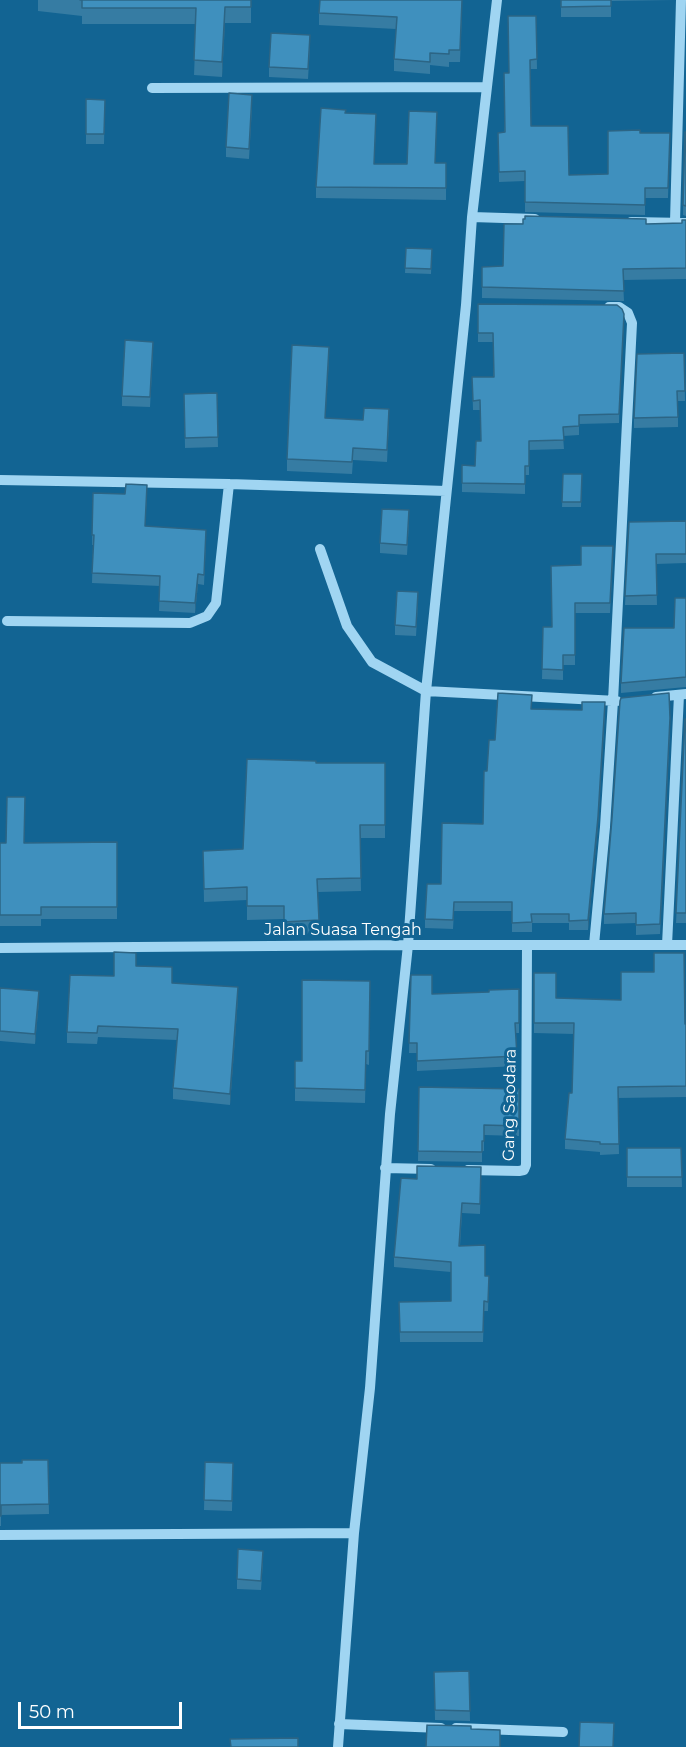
<!DOCTYPE html>
<html>
<head>
<meta charset="utf-8">
<style>
  body { margin:0 }
  #map { position:relative; width:686px; height:1747px; overflow:hidden; background:#126493; font-family:Montserrat,sans-serif }
  canvas { display:block }
  .scale { position:absolute; left:18px; top:1702px; width:164px; height:27px; box-sizing:border-box; border:3px solid #fff; border-top:0; padding-left:8px; font-size:18px; line-height:21px; white-space:nowrap; color:#fff; -webkit-text-stroke:4px #126493; paint-order:stroke }
</style>
</head>
<body>
<div id="map">
<canvas width="686" height="1747"></canvas>
<div class="scale">50 m</div>
</div>
<script>
const ctx = document.querySelector('canvas').getContext('2d');
ctx.lineJoin = 'round';
const shape = rows => new Path2D(rows.map(r => 'M' + r).join(''));
function stroke(path, color, width, dash) { ctx.strokeStyle = color; ctx.lineWidth = width; ctx.lineCap = dash ? 'butt' : 'round'; ctx.setLineDash(dash || []); ctx.stroke(path); }
function paint(path, color) { ctx.fillStyle = color; ctx.fill(path, 'evenodd'); }
function write(font, color, halo, rows, align = 'center') {
  ctx.font = font + ' Montserrat,sans-serif'; ctx.lineWidth = 6; ctx.setLineDash([]); ctx.textBaseline = 'middle'; ctx.strokeStyle = halo; ctx.fillStyle = color; for (const [text, x, y, turn = 0] of rows) {
    ctx.save(); ctx.translate(x, y); ctx.rotate((+turn || 0) * Math.PI / 180); ctx.textAlign = isNaN(turn) ? turn : align; if (halo) ctx.strokeText(text, 0, 0); ctx.fillText(text, 0, 0); ctx.restore();
  }
}
const minor = shape([
  [152,88,487,87],
  [472,217,535,219],
  [631,222,686,223],
  [675,222,681,0],
  [0,480,229,484,446,491],
  [320,549,347,626,372,662,426,691,617,701],
  [7,621,190,623,207,616,216,603,229,484],
  [656,697,686,694],
  [594,945,605,827,613,701,632,323,628,313,619,307,609,307],
  [667,945,679,695],
  [0,948,408,945,686,945],
  [385,1168,431,1169],
  [468,1170,519,1171,524,1170,526,1165,527,945],
  [0,1535,354,1533],
  [339,1724,441,1728],
  [456,1728,563,1732],
  [338,1747,354,1533,370,1388,390,1114,408,945,426,691,466,305,472,217,497,0]
]);
const wall = shape([
  [38,0,251,0,251,23,225,23,222,77,194,75,196,24,82,24,82,16,38,11],
  [561,0,674,0,611,1,611,17,561,17],
  [462,10,460,62,449,62,449,67,430,65,430,74,394,71,394,59,396,29,319,25,319,13],
  [536,16,537,69,530,69,531,126,569,175,608,174,640,133,670,133,668,198,645,198,645,215,525,212,525,181,499,182,498,133,504,132,509,73],
  [310,45,308,79,269,77,269,67],
  [86,99,105,100,104,144,86,144],
  [252,105,249,159,226,157,226,147],
  [345,113,376,126,374,164,446,163,446,200,316,198,316,187],
  [685,132,686,132,686,216,683,215],
  [686,220,686,279,623,280,624,301,482,298,482,267,503,266,646,224,682,223],
  [406,248,432,249,431,274,405,273],
  [478,304,622,309,619,423,579,424,579,435,563,436,564,449,529,450,529,475,525,475,525,494,462,492,462,465,475,466,481,441,480,410,473,410,472,377,493,377,493,342,478,342],
  [153,351,150,407,122,406,122,396],
  [684,353,685,401,678,401,678,427,634,428,634,418],
  [329,359,325,418,389,421,387,462,353,460,352,474,287,471,287,459],
  [217,393,218,447,185,448,184,394],
  [563,474,582,474,581,507,562,507],
  [93,493,147,495,145,526,206,540,204,585,198,584,195,613,159,611,160,586,92,583,93,545,92,545],
  [409,520,407,555,380,553,380,543],
  [686,521,686,563,656,564,657,605,625,605,629,522],
  [613,555,610,613,575,613,575,665,563,665,563,680,542,679,543,627,552,627,581,565],
  [686,598,686,687,621,693,621,683,674,628],
  [418,602,416,636,395,635,395,625],
  [531,709,605,711,598,826,588,930,569,930,569,923,532,923,532,932,512,932,512,911,454,911,453,929,425,928,425,919,441,884,483,824,487,771,495,740],
  [686,719,686,923,676,923],
  [670,728,660,934,636,935,636,923,604,924,604,914],
  [316,763,385,763,385,838,360,838,361,891,318,892,319,933,284,935,284,919,247,920,247,900,204,902,203,851,243,849],
  [117,842,117,919,41,919,41,926,0,926,0,843],
  [136,966,172,983,238,998,230,1105,173,1099,173,1088,177,1040,98,1037,97,1044,67,1043,67,1032,114,976],
  [534,973,556,998,686,1024,686,1097,618,1098,619,1154,600,1155,600,1152,565,1149,565,1139,572,1093,574,1034,534,1033],
  [411,975,432,994,489,992,519,989,519,1033,516,1033,517,1066,417,1071,417,1053,409,1053],
  [370,981,369,1065,366,1064,365,1103,295,1101,295,1061,302,1061],
  [0,988,39,1001,35,1044,0,1041],
  [419,1087,519,1089,519,1136,484,1135,484,1151,482,1151,482,1162,418,1161],
  [627,1148,681,1148,682,1187,627,1187],
  [481,1177,480,1214,462,1213,460,1246,485,1276,489,1276,488,1311,484,1311,483,1342,400,1342,399,1302,451,1301,451,1272,394,1267,394,1257,417,1179],
  [48,1460,49,1514,1,1515,1,1526,0,1526,0,1463,22,1463],
  [205,1462,233,1463,232,1511,204,1510],
  [263,1561,261,1590,237,1589,237,1579],
  [469,1671,470,1721,435,1720,434,1672]
]);
const shadedWall = shape([
  [225,7,225,23,222,77,222,62],
  [329,347,329,359,325,430,325,418],
  [198,574,198,584,195,613,195,603],
  [605,702,598,826,588,930,588,920],
  [238,987,238,998,230,1105,230,1094],
  [39,991,39,1001,35,1044,35,1034]
]);
const building = shape([
  [80,0,251,0,251,7,225,7,222,62,194,60,196,8,82,8,82,0,80,0],
  [320,0,462,0,460,50,449,50,449,54,430,53,430,62,394,59,397,17,319,13,320,0],
  [561,0,611,0,611,6,561,7,561,0],
  [508,16,536,16,537,59,530,60,531,126,568,126,569,175,608,174,608,131,640,130,640,133,670,133,668,188,645,188,645,205,525,202,525,171,499,172,498,133,505,132,504,73,509,73,508,16],
  [271,33,310,35,308,69,269,67,271,33],
  [229,93,252,95,249,149,226,147,229,93],
  [86,99,105,100,104,134,86,134,86,99],
  [321,108,346,110,345,113,376,114,374,164,407,164,409,111,437,112,435,163,446,163,446,188,316,187,321,108],
  [685,132,686,132,686,206,683,205,685,132],
  [525,216,646,219,646,224,682,223,682,220,686,220,686,268,623,269,624,291,482,287,482,267,503,266,504,224,523,224,523,219,525,219,525,216],
  [406,248,432,249,431,269,405,268,406,248],
  [478,304,617,305,622,309,624,314,619,414,579,415,579,426,563,427,564,440,529,441,529,466,525,466,525,484,462,483,462,465,475,466,476,441,481,441,480,400,473,401,472,377,494,377,493,333,478,333,478,304],
  [125,340,153,342,150,397,122,396,125,340],
  [292,345,329,347,325,418,363,420,364,408,389,409,387,450,353,448,352,462,287,459,292,345],
  [684,353,685,391,677,391,678,417,634,418,637,354,684,353],
  [217,393,218,437,185,438,184,394,217,393],
  [563,474,582,474,581,502,562,502,563,474],
  [126,484,147,485,145,526,206,530,204,575,198,574,195,603,159,601,160,576,92,573,94,535,92,535,93,493,125,494,126,484],
  [382,509,409,510,407,545,380,543,382,509],
  [686,521,686,554,656,554,657,595,625,596,629,522,686,521],
  [581,546,613,546,610,603,575,603,575,655,563,655,563,670,542,669,543,627,552,627,551,566,581,565,581,546],
  [397,591,418,592,416,627,395,625,397,591],
  [675,598,686,598,686,677,621,683,624,628,674,628,675,598],
  [498,693,532,695,531,709,582,710,582,702,605,702,598,817,588,920,569,921,569,914,531,914,532,922,512,923,512,902,454,902,453,920,425,919,427,884,441,884,442,823,483,824,484,771,487,771,489,740,495,740,498,693],
  [669,693,670,718,660,924,636,925,636,913,604,914,612,818,620,701,621,698,669,693],
  [685,719,686,719,686,913,676,913,685,719],
  [247,759,316,761,316,763,385,763,385,825,360,825,361,878,317,879,319,920,284,922,284,906,247,906,247,887,204,889,203,851,243,849,247,759],
  [7,797,25,797,24,843,117,842,117,907,41,907,41,915,0,915,0,843,6,843,7,797],
  [114,952,136,953,136,966,172,967,172,983,238,987,230,1094,173,1088,178,1029,98,1026,97,1033,67,1032,70,975,114,976,114,952],
  [654,953,684,953,685,1024,686,1024,686,1086,618,1087,619,1144,600,1144,600,1142,565,1139,569,1093,572,1093,574,1023,534,1023,534,973,556,973,556,998,621,1000,621,972,654,972,654,953],
  [411,975,432,975,432,994,489,992,489,990,519,989,519,1023,515,1023,517,1056,417,1061,417,1043,409,1043,411,975],
  [302,980,370,981,369,1051,366,1051,365,1090,295,1088,295,1061,302,1061,302,980],
  [0,988,39,991,35,1034,0,1031,0,988],
  [419,1087,519,1089,519,1126,484,1125,484,1141,482,1141,482,1152,418,1151,419,1087],
  [627,1148,681,1148,682,1177,627,1177,627,1148],
  [417,1166,481,1167,480,1204,462,1203,459,1246,485,1245,485,1276,489,1276,488,1302,484,1301,483,1332,400,1332,399,1302,451,1301,451,1262,394,1257,401,1178,417,1179,417,1166],
  [22,1460,48,1460,49,1504,1,1505,1,1516,0,1516,0,1463,22,1463,22,1460],
  [205,1462,233,1463,232,1501,204,1500,205,1462],
  [238,1549,263,1551,261,1581,237,1579,238,1549],
  [469,1671,470,1711,435,1710,434,1672,469,1671],
  [580,1722,614,1723,613,1747,579,1747,580,1722],
  [427,1725,471,1726,471,1729,500,1730,500,1747,426,1747,427,1725],
  [298,1738,298,1747,231,1747,230,1739,298,1738]
]);
const streetNames = [
  ["Jalan Suasa Tengah",343,930],
  ["Gang Saodara",510,1105,-89]
];
stroke(minor, '#a0d5f2', 10);
paint(wall, '#367ca3');
paint(shadedWall, '#2c6585');
paint(building, '#3f90be');
stroke(building, '#2c6585', 1.5);
write('16px', '#fff', '#126493', streetNames);
</script>
</body>
</html>
